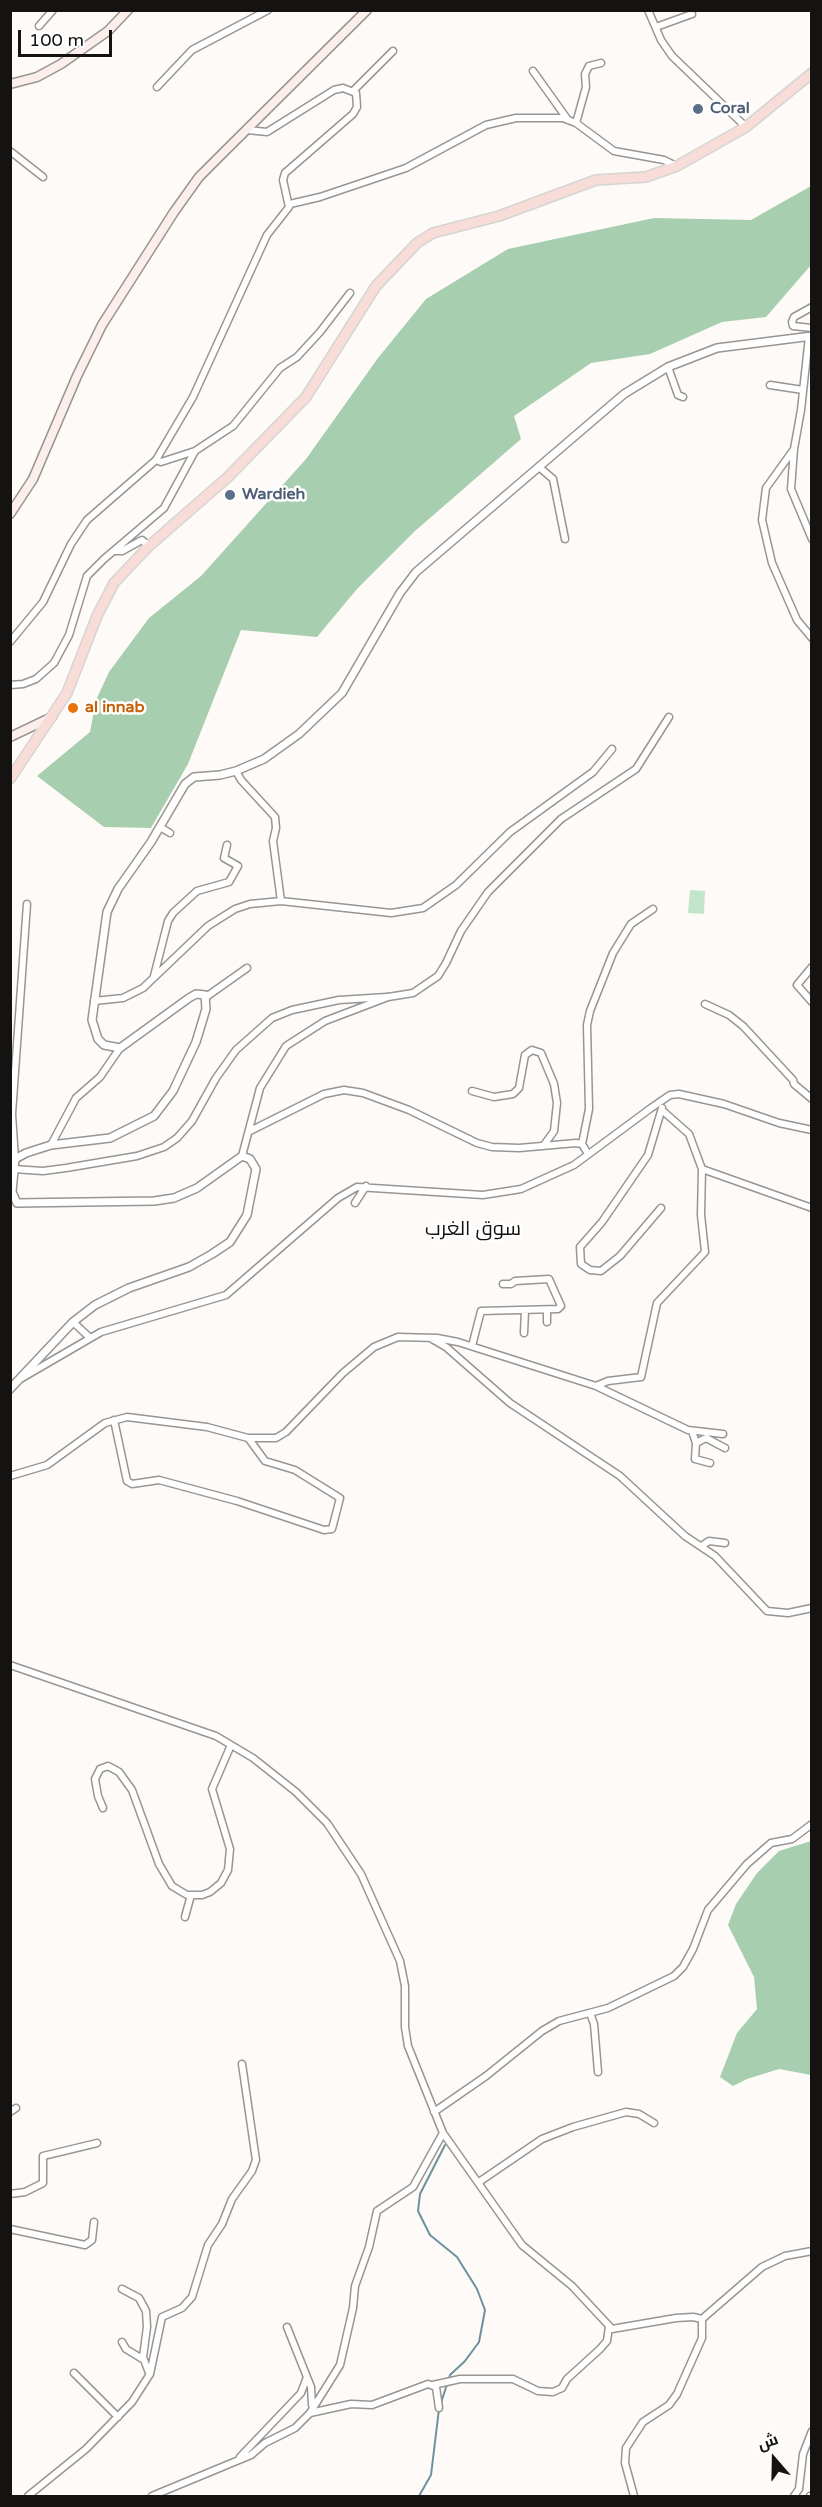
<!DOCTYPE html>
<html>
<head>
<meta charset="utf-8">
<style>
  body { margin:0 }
  #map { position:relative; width:822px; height:2507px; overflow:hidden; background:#fdfaf7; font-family:"Varela Round",Cairo,sans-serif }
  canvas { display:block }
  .frame { position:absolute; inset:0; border:12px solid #141312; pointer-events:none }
  .north { position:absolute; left:744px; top:2429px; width:60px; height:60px; -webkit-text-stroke:4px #fff; paint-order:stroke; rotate:340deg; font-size:16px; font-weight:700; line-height:24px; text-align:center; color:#141312 }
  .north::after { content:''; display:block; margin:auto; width:21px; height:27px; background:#141312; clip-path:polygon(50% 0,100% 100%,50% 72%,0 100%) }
  .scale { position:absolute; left:18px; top:30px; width:94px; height:27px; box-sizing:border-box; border:3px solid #141312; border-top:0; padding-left:8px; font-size:18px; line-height:21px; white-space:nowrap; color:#141312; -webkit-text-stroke:4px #fff; paint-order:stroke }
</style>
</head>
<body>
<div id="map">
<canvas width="822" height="2507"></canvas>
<div class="frame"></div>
<div class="north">ش</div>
<div class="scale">100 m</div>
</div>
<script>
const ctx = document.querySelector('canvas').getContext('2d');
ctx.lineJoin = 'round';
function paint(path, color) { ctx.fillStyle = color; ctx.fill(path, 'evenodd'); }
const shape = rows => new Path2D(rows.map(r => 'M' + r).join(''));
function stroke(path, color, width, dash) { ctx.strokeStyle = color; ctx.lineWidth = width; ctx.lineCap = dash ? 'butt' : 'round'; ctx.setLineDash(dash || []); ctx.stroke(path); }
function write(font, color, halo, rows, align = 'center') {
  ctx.font = font + ' "Varela Round",Cairo,sans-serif'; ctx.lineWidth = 5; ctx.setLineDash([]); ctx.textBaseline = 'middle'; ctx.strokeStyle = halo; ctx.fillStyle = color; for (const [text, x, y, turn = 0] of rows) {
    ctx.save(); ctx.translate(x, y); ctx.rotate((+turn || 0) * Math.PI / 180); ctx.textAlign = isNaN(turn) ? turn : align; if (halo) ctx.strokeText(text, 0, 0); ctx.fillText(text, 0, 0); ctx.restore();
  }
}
const green = shape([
  [690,890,705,891,704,914,688,913]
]);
const forest = shape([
  [811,186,811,265,766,317,722,322,650,354,591,363,514,416,521,439,415,531,357,589,317,637,241,630,188,764,151,828,104,827,37,776,90,732,96,700,109,672,149,618,201,576,306,459,378,358,426,299,508,249,654,218,751,220],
  [811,1841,811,2075,779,2069,747,2079,733,2086,720,2077,737,2033,757,2009,754,1977,728,1925,736,1904,757,1873,779,1851]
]);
const stream = shape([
  [441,2403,450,2375,465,2361,479,2342,485,2310,477,2289,457,2257,430,2235,418,2211,420,2194,445,2145],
  [419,2496,431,2475,439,2409]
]);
const minor = shape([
  [648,10,661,40,672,56,746,127],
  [39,26,53,10],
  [656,27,692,14],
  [533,71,568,120],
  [157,87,192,50,268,10],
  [353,91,393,51],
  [576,123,586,87,585,74,589,66,601,63],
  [10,151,43,177],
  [290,204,320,197,406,168,486,125,516,118,563,118,576,123,614,151,664,160,676,166],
  [812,307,794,317,792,322,793,326,812,328],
  [809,336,801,410,794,449,791,489,812,539],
  [668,367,678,395,683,397],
  [770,385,803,390],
  [794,449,766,488,762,520,772,563,797,620,812,638],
  [156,460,161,462,195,451,233,426,280,368,297,357,320,332,350,293],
  [539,467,553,479,565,539],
  [114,551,122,551,142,540,149,546],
  [10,642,43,602,71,544,87,520,156,460,193,397,267,235,289,207,283,180,285,173,353,114,357,107,356,93,343,88,334,90,267,132,247,130],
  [10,685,23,684,36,679,54,663,69,635,87,576,104,559,164,508,195,451],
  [236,771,241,780,275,817,276,828,273,841,281,901],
  [160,827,170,833],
  [812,967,797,985,812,1002],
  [154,976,168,921,173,913,197,891,229,882,238,866,224,858,227,845],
  [206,997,247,968],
  [94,1001,123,998,143,988,208,926,235,909,250,904,281,901,391,913,423,908,456,885,510,832,593,772,612,749],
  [705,1004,729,1015,743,1026,793,1080,794,1084,812,1099],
  [472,1091,494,1097,513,1094,519,1088,525,1055,532,1050,541,1053,554,1084,557,1103,554,1131,544,1145],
  [250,1131,324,1094,344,1090,363,1093,409,1110,477,1143,492,1147,519,1148,576,1143,582,1144,588,1154],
  [582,1144,589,1109,587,1025,590,1011,613,953,631,924,653,909],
  [51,1145,76,1098,100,1077,120,1048],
  [242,1156,260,1088,286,1046,325,1021,388,997,413,993,438,976,446,963,461,931,488,892,561,819,636,769,669,717],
  [15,1159,12,1114,27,904],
  [13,1169,43,1171,66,1168,137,1156,164,1147,177,1138,192,1121,216,1078,236,1050,272,1018,292,1010,339,1000,387,997],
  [702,1169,812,1208],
  [355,1203,366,1186],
  [661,1208,620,1256,601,1271,590,1270,581,1264,580,1247,602,1222,648,1155,662,1108],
  [547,1310,547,1322],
  [73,1322,89,1337],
  [524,1333,525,1310],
  [432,1339,446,1347,510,1403,620,1476,685,1536,715,1556,767,1611,788,1613,812,1608],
  [472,1346,481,1311,558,1309,561,1306,549,1279,515,1281,511,1284,503,1284],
  [22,1378,101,1332,226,1295,338,1198,357,1187,483,1195,521,1189,574,1165,651,1108,670,1095,679,1094,724,1104,779,1123,812,1130],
  [596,1386,608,1381,641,1377,657,1303,705,1252,701,1215,702,1169,689,1134,663,1111],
  [114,1420,127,1481,132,1484,159,1480,237,1501,324,1530,332,1529,340,1498,295,1470,265,1461,249,1439],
  [692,1431,696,1443,695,1459,710,1463],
  [696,1443,706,1438,725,1448],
  [10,1476,47,1465,105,1423,127,1417,207,1427,248,1438,276,1438,286,1432,343,1373,374,1347,398,1337,437,1338,458,1342,596,1386,688,1430,723,1434],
  [703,1545,709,1541,725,1543],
  [10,1665,216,1736,253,1758,296,1792,327,1823,361,1874,400,1961,405,1986,405,2027,408,2046,443,2133,522,2245,572,2286,612,2329,676,2318,693,2317,702,2319,702,2338,677,2394,669,2405,643,2422,626,2448,625,2463,634,2496],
  [103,1808,98,1796,95,1779,100,1769,108,1766,119,1772,132,1790,159,1864,172,1886,187,1895,202,1895,210,1892,221,1883,228,1870,230,1849,212,1789,231,1745],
  [185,1917,191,1895],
  [590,2013,594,2024,598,2072],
  [10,2112,16,2108],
  [434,2112,486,2076,542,2031,559,2021,608,2008,674,1976,683,1967,693,1949,708,1910,747,1864,771,1843,792,1839,812,1824],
  [479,2182,542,2139,573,2127,626,2112,639,2114,654,2123],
  [10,2194,25,2192,43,2183,43,2156,97,2143],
  [10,2229,85,2245,92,2240,94,2222],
  [122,2289,139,2298,146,2311,147,2327,143,2357,149,2373],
  [702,2319,762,2267,785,2256,812,2251],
  [122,2342,126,2349,144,2360],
  [74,2373,118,2417],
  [307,2377,311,2387,312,2405],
  [433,2385,460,2379,513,2379,538,2391,553,2392,562,2388,567,2379,600,2349,607,2341,609,2327],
  [310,2413,351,2404,372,2405,428,2384,436,2387,439,2408],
  [240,2457,301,2393,307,2377,287,2327],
  [28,2496,86,2449,132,2402,150,2374,162,2317,182,2308,192,2297,208,2245,222,2224,232,2199,252,2171,256,2160,242,2064],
  [152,2496,251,2455,265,2443,295,2428,310,2413,340,2365,353,2308,355,2286,369,2247,377,2211,413,2187,443,2133],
  [794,2496,799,2489,803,2454,812,2431],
  [810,2496,812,2496]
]);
const tertiary = shape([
  [10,1389,73,1322,95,1305,129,1288,189,1267,212,1254,230,1242,247,1215,256,1169,250,1159,242,1156,197,1188,174,1198,154,1201,17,1203,12,1192,15,1159,26,1153,51,1145,110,1138,154,1116,173,1091,196,1042,206,1009,205,995,196,994,189,998,120,1048,104,1045,98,1039,92,1020,107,912,118,889,151,842,185,784,194,777,220,775,236,771,264,759,299,734,342,693,400,593,416,572,624,394,668,367,717,348,812,336]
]);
const secondary = shape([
  [10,84,37,77,61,64,108,31,128,10],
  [10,514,33,479,77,376,102,325,174,212,199,177,223,153,367,10],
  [10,737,52,717]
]);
const primary = shape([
  [10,779,67,693,97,616,114,583,149,546,228,477,306,397,376,286,417,243,433,233,499,216,596,180,646,177,677,166,746,127,812,73]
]);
const markers = [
  [698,109,6,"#5c6f8a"],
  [230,495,6,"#5c6f8a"],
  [73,708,6,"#e8710a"]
];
const serviceNames = [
  ["Coral",710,109],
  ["Wardieh",242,495]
];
const foodNames = [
  ["al innab",85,708]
];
const quarterNames = [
  ["سوق الغرب",473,1230]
];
paint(green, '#c2e5c9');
paint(forest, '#a7cfaf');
stroke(stream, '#6e91a0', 2);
stroke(minor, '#989592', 9);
stroke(tertiary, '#989592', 10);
stroke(secondary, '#989592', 11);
stroke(primary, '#d5d5d4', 12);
stroke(minor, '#fff', 6);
stroke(tertiary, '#fff', 7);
stroke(secondary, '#fceeeb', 8);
stroke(primary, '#f8dcd7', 9);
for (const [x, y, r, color] of markers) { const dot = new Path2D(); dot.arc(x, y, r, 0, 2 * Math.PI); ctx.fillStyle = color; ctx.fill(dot); stroke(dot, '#fff', 2); }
write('bold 16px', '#4e5e75', '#fff', serviceNames, 'left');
write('bold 16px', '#c56008', '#fff', foodNames, 'left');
write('20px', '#141312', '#fff', quarterNames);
</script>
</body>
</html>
